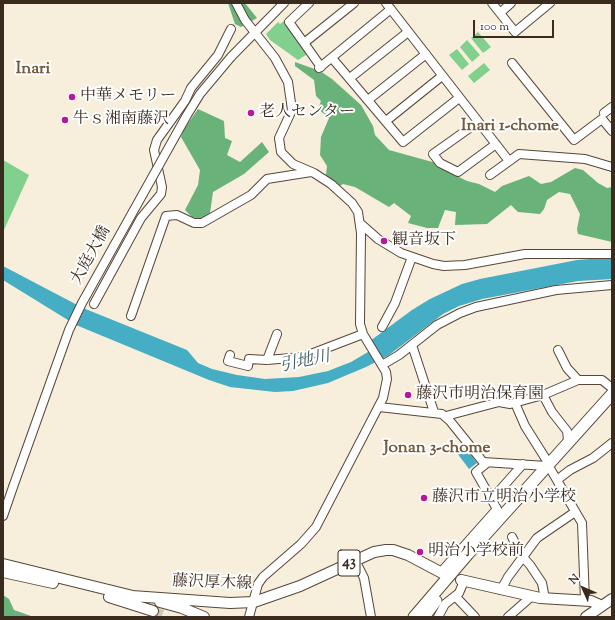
<!DOCTYPE html>
<html>
<head>
<meta charset="utf-8">
<style>
  body { margin:0 }
  #map { position:relative; width:615px; height:620px; overflow:hidden; background:#f7eedc; font-family:"Sorts Mill Goudy",serif }
  canvas { display:block }
  .frame { position:absolute; inset:0; border:4px solid #3b2a1e; pointer-events:none }
  .north { position:absolute; left:563px; top:568px; width:40px; height:40px; -webkit-text-stroke:3px #fff; paint-order:stroke; rotate:315deg; font-size:11px; font-weight:700; line-height:16px; text-align:center; color:#3b2a1e }
  .north::after { content:''; display:block; margin:auto; width:14px; height:18px; background:#3b2a1e; clip-path:polygon(50% 0,100% 100%,50% 72%,0 100%) }
  .scale { position:absolute; left:473px; top:20px; width:81px; height:18px; box-sizing:border-box; border:2px solid #3b2a1e; border-top:0; padding-left:5px; font-size:12px; line-height:14px; white-space:nowrap; color:#3b2a1e; -webkit-text-stroke:3px #fff; paint-order:stroke }
</style>
</head>
<body>
<div id="map">
<canvas width="615" height="620"></canvas>
<div class="frame"></div>
<div class="north">N</div>
<div class="scale">100 m</div>
</div>
<script>
const ctx = document.querySelector('canvas').getContext('2d');
ctx.lineJoin = 'round';
function paint(path, color) { ctx.fillStyle = color; ctx.fill(path, 'evenodd'); }
const shape = rows => new Path2D(rows.map(r => 'M' + r).join(''));
function stroke(path, color, width, dash) { ctx.strokeStyle = color; ctx.lineWidth = width; ctx.lineCap = dash ? 'butt' : 'round'; ctx.setLineDash(dash || []); ctx.stroke(path); }
function write(font, color, halo, rows, align = 'center') {
  ctx.font = font + ' "Sorts Mill Goudy","Noto Serif JP",serif'; ctx.lineWidth = 4; ctx.setLineDash([]); ctx.textBaseline = 'middle'; ctx.strokeStyle = halo; ctx.fillStyle = color; for (const [text, x, y, turn = 0] of rows) {
    ctx.save(); ctx.translate(x, y); ctx.rotate((+turn || 0) * Math.PI / 180); ctx.textAlign = isNaN(turn) ? turn : align; if (halo) ctx.strokeText(text, 0, 0); ctx.fillText(text, 0, 0); ctx.restore();
  }
}
const green = shape([
  [284,21,309,53,298,60,270,40,266,34,278,22,280,24],
  [478,32,491,47,483,53,471,38],
  [467,40,480,55,472,62,460,47],
  [457,49,469,64,462,70,449,55],
  [484,63,490,70,474,83,468,76],
  [3,160,29,175,3,232]
]);
const forest = shape([
  [228,3,245,3,257,18,241,27,235,24],
  [295,62,320,71,332,79,361,105,373,126,375,135,389,150,436,163,441,168,467,181,479,184,495,192,502,186,529,176,541,184,551,182,575,168,583,170,598,183,607,188,612,187,612,242,578,234,577,229,580,214,570,194,559,192,547,200,544,209,540,214,518,212,511,205,487,224,455,225,456,212,445,210,438,228,427,228,408,223,411,216,394,203,389,207,355,187,343,184,340,186,326,175,327,166,320,155,321,137,329,118,318,109,321,101,316,96,314,80,295,66],
  [198,109,224,121,225,138,232,141,227,155,240,162,262,142,269,152,244,174,213,192,210,213,203,220,192,217,185,210,198,185,200,170,181,137,184,129],
  [3,595,9,599,14,610,31,616,45,617,3,617]
]);
const water = shape([
  [603,258,612,259,612,279,578,281,482,299,459,306,443,314,389,355,366,367,328,383,293,391,275,392,230,387,209,380,76,325,3,280,3,266,83,308,187,350,198,363,212,369,237,375,265,379,299,377,328,371,351,362,368,352,370,341,412,310,430,299,462,284,480,279,577,260],
  [465,447,477,463,469,469,457,453]
]);
const majorTunnel = shape([
  [153,611,167,617]
]);
const minor = shape([
  [236,3,245,20,275,58,288,82,292,110,279,138,281,152,293,164,314,173,331,184,352,203,358,212,361,233,360,324,363,334,386,372,387,379,383,398,316,527,301,544,263,577,258,584,249,617],
  [309,3,289,22,304,43,354,3],
  [386,3,509,161],
  [492,3,515,32,550,3],
  [500,13,511,3],
  [304,43,321,67],
  [231,57,284,3],
  [332,58,403,142,459,98],
  [512,63,574,140,602,119,612,131],
  [319,68,391,9],
  [350,78,408,32],
  [368,100,426,54],
  [604,113,612,107],
  [386,121,442,76],
  [478,122,433,154,440,163,458,172,496,144],
  [490,175,519,154,585,159,612,167],
  [361,224,378,239,401,253,433,264,444,266,465,265,525,254,612,254],
  [94,304,141,218,161,194,162,187,154,150,157,140,185,101,191,88,218,55,231,29],
  [131,316,166,216,177,215,194,223,202,223,251,195,267,179,311,172],
  [382,327,395,303,412,257],
  [412,345,434,412],
  [558,350,567,368,578,380],
  [230,355,228,361,248,366,249,359,267,360,303,357,363,334],
  [267,360,277,334],
  [382,365,399,355,437,325,460,313,476,307,556,290,612,285],
  [543,395,552,412,567,431,568,440,566,444],
  [515,403,525,426,549,464],
  [379,407,442,414,450,421,483,462,547,466],
  [446,416,499,402,510,404,543,395,578,380,602,380,612,388],
  [551,470,582,523,585,601],
  [557,480,570,470,593,458,612,443],
  [492,499,523,464],
  [3,516,13,487],
  [512,537,521,555,530,565,542,583,545,599],
  [355,560,364,578,371,617],
  [441,572,497,509,476,472,487,463],
  [501,590,508,577,537,538,575,512],
  [456,597,475,617],
  [438,617,445,604,459,593,464,581],
  [508,617,532,596]
]);
const major = shape([
  [3,564,137,597],
  [3,572,53,583],
  [461,580,540,598,591,601,602,606],
  [132,596,230,603,254,602,300,586,374,552,386,550,393,550,408,555,444,574],
  [109,597,153,611],
  [160,602,182,608,204,617],
  [586,617,612,599]
]);
const highway = shape([
  [414,617,468,554,612,394],
  [424,617,436,601]
]);
const minorBridge = shape([
  [13,487,69,330,82,303,187,115,200,94,231,57]
]);
const markers = [
  [72,97,4,"#b5179e"],
  [251,113,4,"#b5179e"],
  [65,120,4,"#b5179e"],
  [384,241,4,"#b5179e"],
  [408,395,4,"#b5179e"],
  [424,498,4,"#b5179e"],
  [420,552,4,"#b5179e"]
];
const shields = [
  [349,563,22]
];
const shieldNames = [
  ["43",349,563]
];
const poiNames = [
  ["中華メモリー",80,97],
  ["老人センター",259,113],
  ["牛ｓ湘南藤沢",73,120],
  ["観音坂下",392,241],
  ["藤沢市明治保育園",416,395],
  ["藤沢市立明治小学校",432,498],
  ["明治小学校前",428,552]
];
const streetNames = [
  ["大庭大橋",92,256,-61],
  ["藤沢厚木線",212,584,2]
];
const neighbourhoodNames = [
  ["Inari",33,70],
  ["Inari 1-chome",510,127],
  ["Jonan 3-chome",437,449]
];
const waterNames = [
  ["引地川",305,363,-12]
];
paint(green, '#82d08e');
paint(forest, '#69b279');
paint(water, '#45adc4');
stroke(majorTunnel, '#d1c7b6', 10, [10, 5]);
stroke(minor, '#57473a', 10);
stroke(major, '#57473a', 12);
stroke(highway, '#57473a', 13);
stroke(minor, '#fff', 8);
stroke(major, '#fff', 10);
stroke(highway, '#fff', 11);
stroke(minorBridge, '#57473a', 10, []);
stroke(minorBridge, '#fff', 8);
for (const [x, y, r, color] of markers) { const dot = new Path2D(); dot.arc(x, y, r, 0, 2 * Math.PI); ctx.fillStyle = color; ctx.fill(dot); stroke(dot, '#fff', 1.5); }
for (const [x, y, w] of shields) { const box = new Path2D(); box.roundRect(x - w / 2, y - 13, w, 26, 3); ctx.fillStyle = '#fff'; ctx.fill(box); stroke(box, '#3b2a1e', 1); }
write('bold 15px', '#3b2a1e', null, shieldNames);
write('16px', '#3b2a1e', '#fff', poiNames, 'left');
write('16px', '#3b2a1e', '#fff', streetNames);
write('bold 17px', '#75593b', '#fff', neighbourhoodNames);
write('italic 17px', '#3f5e60', '#fff', waterNames);
</script>
</body>
</html>
